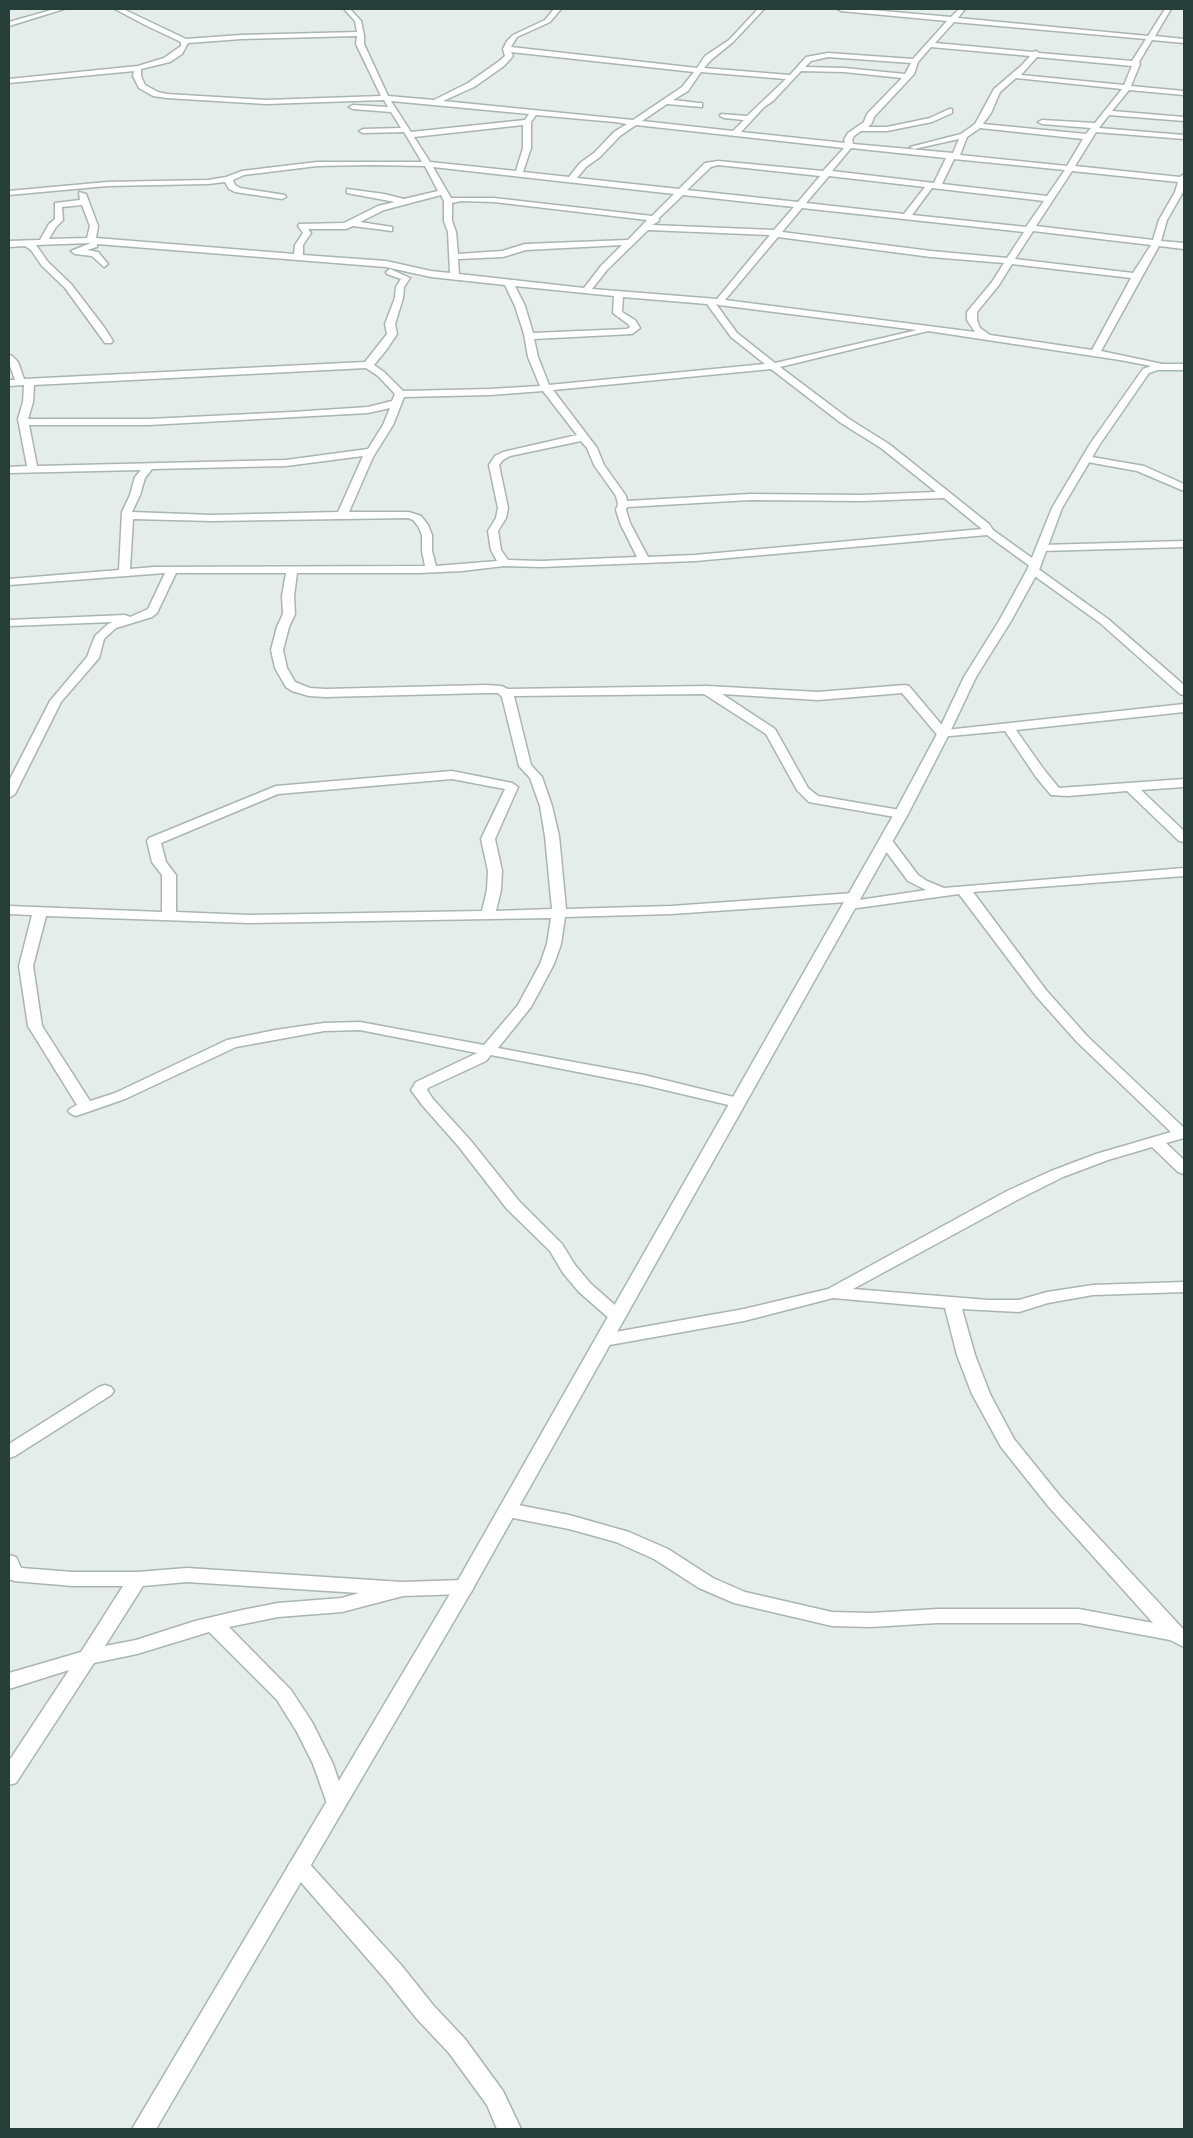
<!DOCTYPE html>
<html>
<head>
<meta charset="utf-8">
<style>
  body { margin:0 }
  #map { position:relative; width:1193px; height:2138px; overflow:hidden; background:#e5edea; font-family:Rubik,sans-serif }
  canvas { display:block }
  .frame { position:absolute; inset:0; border:10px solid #253f38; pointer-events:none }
</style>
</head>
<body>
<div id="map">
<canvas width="1193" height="2138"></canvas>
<div class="frame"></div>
</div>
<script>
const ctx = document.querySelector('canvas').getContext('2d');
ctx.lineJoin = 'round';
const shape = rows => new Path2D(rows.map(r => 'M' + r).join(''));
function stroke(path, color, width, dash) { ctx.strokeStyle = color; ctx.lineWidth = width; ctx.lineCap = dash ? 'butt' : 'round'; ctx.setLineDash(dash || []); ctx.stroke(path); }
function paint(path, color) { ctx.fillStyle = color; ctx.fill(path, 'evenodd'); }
const street = shape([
  [55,9,64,9,9,26,9,22,55,9],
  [115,9,123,9,186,39,241,35,357,32,355,21,344,9,350,9,361,21,364,35,364,44,388,96,434,100,468,83,498,62,505,56,503,49,507,41,513,35,545,20,554,9,561,9,550,22,517,37,511,47,697,68,705,56,729,40,758,9,764,9,733,42,711,60,704,68,790,75,806,57,828,53,913,59,947,21,841,11,838,9,860,9,951,17,959,9,965,9,958,18,1148,36,1165,9,1171,9,1155,36,1184,39,1184,43,1152,40,1139,62,1140,64,1131,86,1184,91,1184,95,1129,90,1112,111,1184,117,1184,121,1109,115,1099,128,1184,135,1184,139,1096,132,1075,166,1180,177,1184,174,1183,192,1167,220,1161,241,1184,243,1184,249,1159,246,1101,351,1167,365,1167,369,1120,360,928,331,780,367,849,419,889,444,989,524,993,530,1039,563,1041,565,1037,568,1108,619,1184,685,1184,695,1180,694,1100,623,1029,572,1027,570,1031,567,987,535,695,561,541,567,504,566,462,571,419,573,297,573,294,596,295,614,289,627,283,650,287,668,295,682,310,688,325,689,486,685,501,686,508,689,707,686,818,692,905,685,909,686,946,730,1184,704,1184,712,1016,730,1045,771,1059,788,1184,779,1184,787,1141,790,1184,831,1184,842,1179,841,1127,791,1068,796,1051,795,1036,777,1005,731,939,737,902,693,818,700,722,694,775,729,808,788,818,796,906,811,908,814,906,817,901,818,809,802,797,790,766,734,704,694,514,696,531,765,542,777,552,806,559,836,566,909,671,906,854,893,859,894,861,897,859,900,926,890,908,881,879,842,886,838,891,839,918,875,927,881,944,888,1184,868,1184,876,973,892,1046,990,1087,1036,1184,1128,1184,1138,1166,1143,1184,1160,1184,1174,1178,1172,1152,1147,1108,1160,1063,1177,1019,1199,853,1289,988,1300,1019,1300,1047,1292,1093,1285,1184,1282,1184,1292,1093,1295,1048,1303,1019,1312,962,1309,975,1355,990,1394,1014,1439,1060,1496,1184,1630,1184,1647,1170,1640,1079,1623,937,1623,871,1627,832,1626,734,1603,699,1588,654,1559,616,1542,569,1529,508,1517,501,1515,499,1510,501,1505,508,1503,569,1515,629,1532,668,1549,713,1578,745,1592,832,1612,871,1613,937,1609,1079,1609,1153,1623,1048,1506,1001,1447,972,1394,957,1355,945,1308,833,1298,744,1321,604,1346,598,1344,595,1340,598,1336,604,1334,744,1309,828,1289,1007,1191,1051,1171,1096,1154,1171,1132,1077,1042,1036,996,959,894,850,909,843,905,847,902,671,914,565,917,561,944,554,964,531,1007,498,1048,644,1075,742,1099,745,1102,742,1105,737,1107,644,1085,491,1055,486,1061,428,1088,427,1090,433,1099,471,1141,519,1201,562,1244,575,1265,591,1284,623,1312,625,1316,623,1320,617,1322,611,1320,579,1292,563,1273,550,1251,507,1209,459,1147,422,1105,411,1090,416,1082,477,1053,360,1030,324,1031,236,1047,125,1099,76,1116,71,1114,68,1111,71,1108,77,1105,28,1026,19,966,32,915,9,914,9,906,162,912,162,875,152,862,147,841,149,838,276,786,452,771,512,783,518,787,495,839,502,871,501,890,496,911,552,909,545,836,540,806,530,778,519,766,502,697,498,693,486,693,325,697,309,696,292,691,286,687,275,668,271,650,277,627,283,614,282,596,286,573,176,573,157,613,152,617,116,628,104,639,99,658,61,702,15,794,9,798,9,781,50,701,87,657,95,636,108,624,113,622,9,626,9,620,125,615,130,617,148,609,165,573,9,585,9,579,119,570,122,512,130,495,135,477,141,470,9,473,9,467,27,466,18,419,23,402,24,385,9,386,9,380,15,380,9,363,9,355,12,356,18,362,24,379,365,362,387,334,385,324,395,298,396,287,401,279,387,274,386,272,390,269,410,278,404,287,403,298,395,324,397,334,387,349,374,365,384,372,403,391,490,389,540,386,528,357,524,334,515,306,505,285,431,277,386,267,97,244,97,247,87,250,98,252,108,264,104,267,92,256,75,254,71,251,91,243,36,245,48,262,71,284,104,327,113,341,111,343,105,343,65,288,42,266,31,250,25,246,9,247,9,241,40,240,49,224,55,219,55,203,80,200,79,192,86,194,98,226,96,238,294,254,295,245,303,233,298,226,299,224,344,223,378,206,395,202,347,193,347,189,384,194,404,199,438,191,425,166,371,165,317,166,244,175,233,180,235,185,240,188,285,195,286,197,282,199,235,192,229,189,225,182,208,184,107,186,9,195,9,191,107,182,208,180,226,177,242,171,317,162,422,162,404,132,363,133,359,131,363,129,401,128,391,112,353,109,349,107,353,105,388,107,384,100,266,104,167,98,153,96,139,88,133,76,134,71,9,83,9,79,138,66,164,58,181,46,181,42,147,26,115,9],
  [954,22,1146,39,1132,61,1039,53,1036,51,1033,52,935,43,954,22],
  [357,36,356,44,381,96,266,100,167,94,158,92,145,85,141,76,141,69,170,62,182,54,188,43,241,39,357,36],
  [931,47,1030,56,1022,65,994,89,975,124,961,134,910,147,914,149,959,139,953,153,853,144,852,140,854,136,861,131,887,131,932,122,952,113,952,109,949,109,930,118,887,127,868,127,872,123,874,117,914,74,918,62,931,47],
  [511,52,694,72,682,87,633,120,443,101,474,87,504,66,513,56,511,52],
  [828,57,911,63,905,74,844,68,805,67,811,61,828,57],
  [1037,57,1132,66,1124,85,1021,75,1037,57],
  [801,71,844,72,902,78,867,114,864,122,848,133,844,140,845,143,741,132,764,107,773,101,801,71],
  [701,72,786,79,747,116,721,114,720,116,724,118,744,120,733,131,642,121,667,104,702,107,702,103,699,103,673,100,688,91,701,72],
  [1016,78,1122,89,1095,123,1042,120,1038,122,1042,124,1091,128,1086,134,983,124,991,113,1000,92,1016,78],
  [391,101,529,114,525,120,411,132,391,101],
  [536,115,615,122,627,124,614,132,594,153,580,163,569,177,523,172,531,148,531,122,536,115],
  [523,125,523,148,516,171,430,162,414,137,523,125],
  [636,125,772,140,844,148,823,171,718,161,705,163,679,189,577,178,586,167,600,157,620,136,636,125],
  [980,128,1083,139,1067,166,960,155,967,137,980,128],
  [851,148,946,158,934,183,832,171,851,148],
  [954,159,1065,170,1047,196,942,184,954,159],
  [718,165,820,176,798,202,687,190,711,167,718,165],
  [433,167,674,194,652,216,494,198,451,198,433,167],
  [1072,171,1178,182,1175,192,1159,220,1153,240,1036,226,1072,171],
  [829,176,925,187,904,214,806,203,829,176],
  [932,188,1044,201,1026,227,912,215,932,188],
  [441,195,444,201,444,221,448,232,450,273,431,271,386,261,303,255,303,245,311,233,308,229,346,229,353,226,392,231,392,227,360,222,384,210,441,195],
  [683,195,794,207,774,230,652,225,659,221,659,218,683,195],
  [461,201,494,202,647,220,628,240,525,244,502,251,458,254,456,232,452,221,452,203,461,201],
  [82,205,90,226,87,238,49,239,56,227,63,220,62,207,82,205],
  [802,208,1024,232,1007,258,931,251,782,232,802,208],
  [648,230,770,235,717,299,592,289,607,270,648,230],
  [1033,231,1151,245,1133,273,1015,259,1033,231],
  [778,237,931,257,1004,263,992,282,967,312,967,320,975,332,725,300,778,237],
  [622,245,601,266,584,288,459,274,458,259,503,257,526,250,622,245],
  [1012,264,1131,278,1092,350,990,335,980,328,977,320,977,312,999,285,1012,264],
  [515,286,614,296,613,313,628,324,630,327,627,329,533,333,525,306,515,286],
  [623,297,707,304,731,337,765,364,549,385,538,357,534,339,632,334,640,328,635,320,622,312,623,297],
  [716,304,719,305,917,330,775,363,737,333,716,304],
  [366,368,378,376,395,394,392,401,368,407,292,412,149,419,28,419,33,402,34,385,366,368],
  [771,369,841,423,881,448,936,492,862,495,750,494,627,501,626,496,604,465,597,448,553,390,771,369],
  [543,391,577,435,503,452,495,456,489,465,498,508,496,518,488,531,491,550,497,561,436,566,432,551,432,535,428,525,421,516,409,512,349,512,373,457,393,425,404,397,490,395,543,391],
  [390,408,383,425,368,449,286,460,37,466,29,425,149,425,368,413,390,408],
  [581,441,587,448,594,465,616,496,618,504,616,510,620,523,637,557,541,561,508,560,501,550,498,531,506,518,508,508,499,465,503,460,510,456,581,441],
  [363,456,338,512,212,515,132,512,140,495,145,478,152,469,286,466,363,456],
  [944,498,982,529,695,555,648,557,630,523,626,510,627,507,750,500,862,501,944,498],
  [408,518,413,520,418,526,422,535,422,551,425,566,154,567,130,569,133,519,212,521,408,518],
  [452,779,505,789,481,839,488,871,487,890,482,911,249,915,176,912,176,875,166,862,161,843,278,794,452,779],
  [46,916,249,923,551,918,547,944,540,964,518,1005,484,1045,360,1022,324,1023,275,1030,227,1040,115,1093,90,1101,42,1026,33,966,46,916],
  [1086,456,1144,466,1184,484,1184,491,1137,471,1082,461,1081,459,1086,456],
  [1184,541,1184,547,1042,551,1037,548,1042,545,1184,541],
  [105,1385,111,1387,114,1391,111,1395,15,1456,9,1458,9,1444,99,1387,105,1385],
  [9,1555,16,1557,21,1568,73,1572,137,1572,187,1568,402,1582,464,1580,471,1582,474,1587,471,1592,464,1594,403,1596,342,1612,278,1617,229,1627,291,1690,312,1722,333,1764,346,1803,343,1809,336,1811,329,1809,313,1764,297,1732,277,1700,209,1632,137,1654,94,1663,16,1783,9,1785,9,1761,69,1670,9,1689,9,1673,81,1652,123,1586,73,1586,14,1581,9,1579,9,1555],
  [187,1582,359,1593,342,1598,278,1603,242,1610,195,1621,136,1640,105,1646,143,1586,187,1582],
  [299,1857,306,1860,402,1966,433,2005,465,2039,503,2091,521,2129,497,2129,487,2105,449,2053,417,2019,386,1980,292,1872,288,1866,292,1860,299,1857]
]);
const secondary = shape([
  [1157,364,1184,364,1184,370,1158,370,1149,373,1100,444,1062,508,1039,570,1011,621,976,677,949,734,908,814,471,1592,156,2129,132,2129,457,1582,894,814,937,734,964,677,999,621,1027,570,1052,508,1090,444,1143,369,1157,364]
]);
stroke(street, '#a8b5b1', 3);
stroke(secondary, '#a4b9b1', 3);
paint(street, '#fff');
paint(secondary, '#fff');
</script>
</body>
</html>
